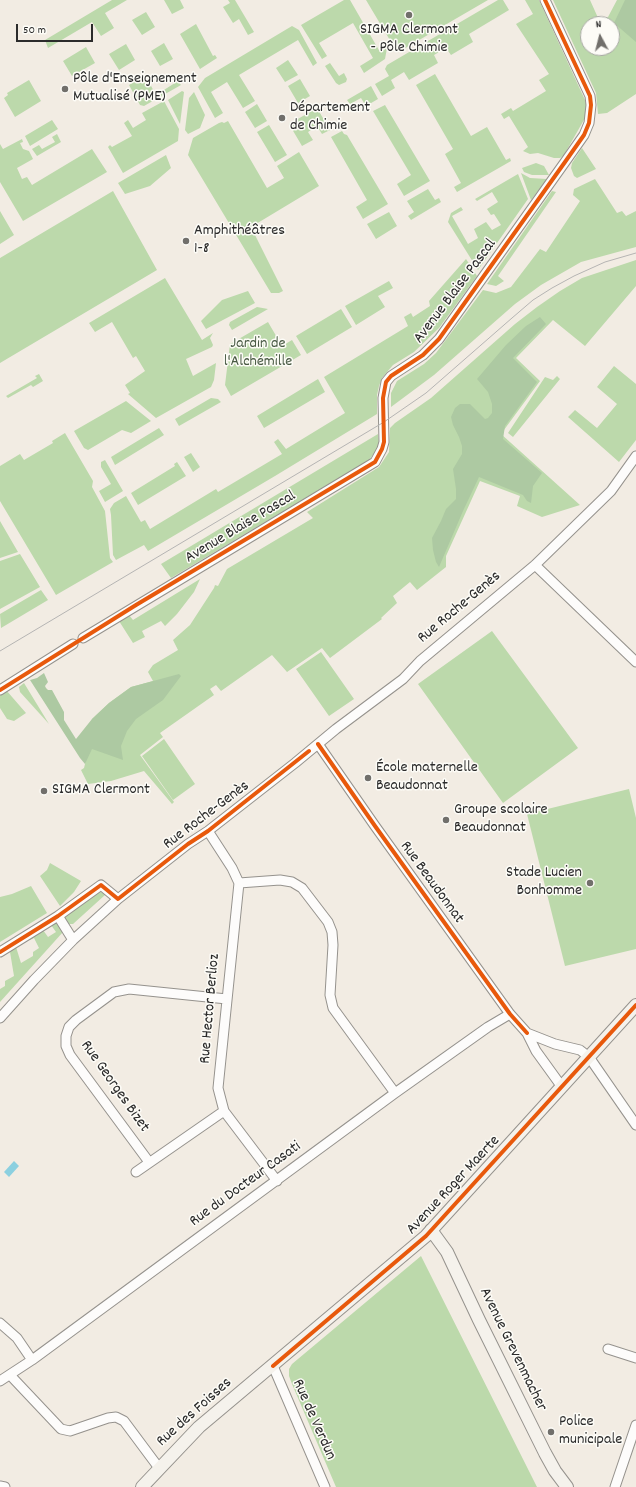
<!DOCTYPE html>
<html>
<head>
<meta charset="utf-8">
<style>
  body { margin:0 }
  #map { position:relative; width:636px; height:1487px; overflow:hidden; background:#f2ece3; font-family:Dekko,sans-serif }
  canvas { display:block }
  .north { position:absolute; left:580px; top:16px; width:40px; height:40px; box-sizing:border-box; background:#fdfcf7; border:1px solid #a9a8a5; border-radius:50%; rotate:353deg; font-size:11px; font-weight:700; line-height:16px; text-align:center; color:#2b2b2b }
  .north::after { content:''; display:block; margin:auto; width:14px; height:18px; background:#716f6b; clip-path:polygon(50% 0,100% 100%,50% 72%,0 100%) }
  .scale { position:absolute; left:16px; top:24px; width:77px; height:18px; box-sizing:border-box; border:2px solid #2b2b2b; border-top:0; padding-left:5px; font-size:12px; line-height:14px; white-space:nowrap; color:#2b2b2b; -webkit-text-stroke:3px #fdfcf7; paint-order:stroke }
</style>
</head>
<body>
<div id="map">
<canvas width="636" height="1487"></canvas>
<div class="north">N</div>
<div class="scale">50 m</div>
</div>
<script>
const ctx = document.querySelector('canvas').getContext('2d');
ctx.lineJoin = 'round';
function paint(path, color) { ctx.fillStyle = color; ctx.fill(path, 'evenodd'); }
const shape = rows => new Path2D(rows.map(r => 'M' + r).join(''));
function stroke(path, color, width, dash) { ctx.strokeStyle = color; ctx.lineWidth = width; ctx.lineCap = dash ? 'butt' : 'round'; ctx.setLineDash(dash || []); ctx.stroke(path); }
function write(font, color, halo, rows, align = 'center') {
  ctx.font = font + ' Dekko,sans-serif'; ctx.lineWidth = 3; ctx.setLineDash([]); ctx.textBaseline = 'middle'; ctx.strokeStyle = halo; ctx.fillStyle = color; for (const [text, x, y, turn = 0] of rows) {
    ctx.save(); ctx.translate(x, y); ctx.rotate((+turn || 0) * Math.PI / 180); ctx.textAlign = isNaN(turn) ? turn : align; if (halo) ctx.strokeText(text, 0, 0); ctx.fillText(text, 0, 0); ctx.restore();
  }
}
const green = shape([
  [112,0,127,0,105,13,114,28,101,36,92,22,48,48,45,40],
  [164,0,180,0,184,8,172,14],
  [228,0,235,0,254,32,248,35,239,19,233,23,223,7,230,3],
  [344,0,350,0,380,52,387,48,385,59,364,73,360,66,373,58,353,23,319,43,327,56,322,59,301,25],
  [366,0,488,0,402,50,397,49,394,47],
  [498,0,503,0,509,10,469,34,473,42,451,55,446,48,434,55,438,63,409,80,404,72,391,80,395,88,382,96,375,84,389,76,385,69,387,65],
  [525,0,539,0,585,100,587,108,585,118,564,155,560,158,554,158,538,153,530,154,523,151,528,147,509,116,504,119,501,114,511,108,513,111,546,91,539,80,549,74,516,24,533,14],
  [553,0,590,0,599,20,608,17,617,0,636,0,636,94,607,113,598,114,596,93],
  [588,24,612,24,612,48,588,48],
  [146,12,155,27,142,35,132,20],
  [196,24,213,56,215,55,217,58,200,69,180,34],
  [292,26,299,30,317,63,313,66,298,40,239,75,255,101,243,108,227,82,211,92,223,113,215,118,198,87,205,78],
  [164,43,173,59,160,66,151,51],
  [126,44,135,60,119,70,109,54],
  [86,47,95,63,72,76,63,61],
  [288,60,298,75,285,82,276,68],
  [330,63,339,76,344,73,347,79,346,82,339,85,336,83,325,66],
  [435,74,471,136,487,127,506,160,510,158,511,161,457,192,454,187,461,183,445,154,453,149,416,85],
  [145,75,156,95,178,81,181,85,144,106,140,105,129,85],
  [300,79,310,96,298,103,288,86],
  [29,80,41,101,15,117,4,98,8,95,7,93],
  [371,86,378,99,366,106,361,98,350,104,347,100],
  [182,91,184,92,180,124,168,100],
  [194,92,205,115,200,128,188,134,185,130,189,98],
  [164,101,179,129,178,141,123,173,108,147,110,145,112,147,132,136,124,123,128,120,133,128,146,120,142,113],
  [257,104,267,121,255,128,245,112],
  [385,105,430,181,404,196,397,184,411,175,373,111],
  [317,108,330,130,322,134,317,126,308,132,313,140,302,146,289,124],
  [52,120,58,129,30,146,25,136],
  [228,121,267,188,284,178,277,166,299,152,319,186,251,227,283,291,279,293,271,293,188,155,193,138,219,123,222,122,224,123],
  [269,125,287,155,275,162,257,132],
  [342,131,344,134,347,135,388,204,363,219,356,207,367,200,331,137],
  [57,134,61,142,37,156,32,149,39,145,42,149,55,142,52,137],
  [22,139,23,142,20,143,23,149,29,151,33,159,17,168,22,179,27,177,32,185,92,149,107,172,23,221,0,182,0,144,3,149],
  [582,148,596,169,577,178,574,176,571,168,572,163],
  [166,155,171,168,150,186,125,194,118,183],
  [536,163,544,166,549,175,532,175,524,172,522,168],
  [521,173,530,178,547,179,531,200],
  [518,174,528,199,478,270,448,222,451,213,461,207,463,210,452,216,468,244,478,238,474,229,486,222,492,230,501,225,494,214,491,215,487,209,498,202,492,192,477,201,475,199],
  [595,179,617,213,622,211,626,216,636,211,636,247,581,262,541,285,515,304,434,375,391,407,391,393,397,381,424,364,436,353,483,290,496,293,511,287,540,249,546,252,580,201,573,195,574,189],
  [428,189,435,200,439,198,441,202,411,220,408,216,414,212,407,201],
  [113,191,157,270,0,363,0,258],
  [552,191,556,192,498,276,504,281,496,286,487,284],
  [0,211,14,235,0,244],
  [389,212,397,226,376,239,367,224],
  [466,259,477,276,439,328,414,352,393,365,382,378,379,386,377,395,377,414,275,476,148,551,144,545,116,560,113,555,111,515,110,509,114,503,126,496,141,522,145,520,150,529,216,489,218,492,282,454,274,442,278,439,286,449,345,413,324,377,408,326,404,317,411,313,413,317,430,306,429,301],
  [636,260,636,286,585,346,553,320,516,358,540,381,501,434,580,505,542,517,517,506,520,496,480,481,446,556,446,567,417,590,410,582,393,596,397,603,381,618,382,619,330,658,322,648,287,672,272,655,221,691,216,685,210,689,214,695,160,733,163,737,140,755,174,802,172,804,144,771,111,781,88,784,81,770,84,768,85,764,92,719,109,703,131,687,153,681,148,672,153,665,178,650,173,640,190,625,214,588,215,585,218,586,227,569,313,518,307,512,379,467,389,452,390,428,395,423,431,398,515,324,537,307,560,291,582,278],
  [165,278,202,340,213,333,210,338,213,345,212,347,186,359,193,376,216,363,214,380,211,387,156,418,128,394,130,393,125,385,145,371,136,356,133,358,112,322,95,332,89,323],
  [389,281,393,288,378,296,385,307,356,325,345,306],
  [248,291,255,303,206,329,201,321,222,300],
  [257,307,268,309,232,330,229,325,230,322],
  [341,309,352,327,307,354,296,336],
  [268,322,282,346,292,340,301,355,231,396,225,385,230,344],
  [614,366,636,384,636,440,619,462,568,417,575,410,597,428,617,404,597,387],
  [39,374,43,381,33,387,31,385,8,398,6,396,37,378,35,376],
  [557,376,560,379,513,437,508,433,545,377,553,380],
  [318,379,325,392,264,428,257,416],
  [211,398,218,399,221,402,179,426,175,419],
  [126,401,151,421,131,433,122,430,88,450,84,448,74,431],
  [159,428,164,435,115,465,111,457],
  [65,433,93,481,92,487,105,511,110,558,113,562,56,595,0,501,0,466,20,454,24,460,53,443,52,441],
  [378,434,379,443,377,450,368,461,171,578,161,564],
  [191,453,200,467,193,472,184,457],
  [105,460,123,491,105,502,99,491,111,484,101,467,101,462],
  [177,462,186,476,138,505,131,493,175,466,174,464],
  [0,521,18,552,0,558],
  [20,554,40,587,0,609,0,561],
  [200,579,194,592,177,614,165,626,161,621,142,631,145,637,133,643,119,621,129,615,133,620],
  [41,590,48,600,1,628,0,614],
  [492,631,578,748,503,803,418,684],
  [321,652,354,699,329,716,296,669],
  [24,683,49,724,20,692,19,687],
  [6,690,26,713,14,721,7,719,0,708,0,692],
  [164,739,195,784,173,800,142,756],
  [629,789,636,818,636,949,565,966,527,814],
  [50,863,81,881,74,892,60,906,40,876,47,870],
  [31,886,47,913,0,942,0,897,12,894],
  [100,892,105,893,105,895,73,924,67,924,62,915],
  [55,923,58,923,63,932,0,1002,0,989,5,986,5,981,14,976,10,952,16,947,21,963,33,956,33,952,39,948,34,938,30,940,29,939,43,930,48,937,56,932,51,925],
  [421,1256,537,1487,336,1487,292,1384,289,1376,289,1369,292,1364]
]);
const forest = shape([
  [625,0,636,0,636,42,614,23],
  [540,317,546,324,513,358,537,382,505,426,503,439,542,473,533,486,531,503,527,501,523,495,479,477,463,511,439,567,436,562,433,550,432,538,441,521,446,509,456,499,456,489,453,469,462,454,462,446,459,437,453,425,451,417,455,408,460,404,470,404,485,419,488,418,492,413,492,404,488,392,477,379,506,345,526,326],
  [44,673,48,682,45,686,46,688,48,690,52,690,64,712,64,720,76,739,92,719,109,703,131,687,179,674,181,676,163,700,136,719,127,731,121,746,123,760,92,749,85,764,80,758,30,680,37,678]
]);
const water = shape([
  [14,1161,19,1166,9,1177,4,1172]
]);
const street = shape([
  [535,565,636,662],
  [83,638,375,462,382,449,384,442,383,398,386,382,391,376,423,355,439,339,565,162,584,135,589,123,591,105,590,96,545,0],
  [0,690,73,644],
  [318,744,375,826,510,1014,527,1033],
  [208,831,232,868,239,883,218,1088,224,1111,277,1181],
  [239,883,280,880,292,882,302,888,328,922,332,932,333,945,330,995,333,1008,395,1093],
  [58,916,73,940],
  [0,952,58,916,101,885,118,899],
  [0,1018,34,980,73,940,118,899,188,844,208,831,295,763,336,729,403,679,420,661,535,565,611,491,636,456],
  [562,1087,536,1051,527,1033,555,1044,580,1050,589,1057,636,1125],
  [149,1162,70,1055,66,1046,66,1036,69,1027,76,1020,114,992,129,989,227,999],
  [136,1172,224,1111],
  [0,1323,17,1338,32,1360],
  [608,1349,636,1358],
  [273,1366,325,1487],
  [10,1375,61,1429,70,1431,108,1418,116,1417,124,1421,159,1468],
  [0,1381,32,1360,395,1093,488,1027,510,1014],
  [0,1486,5,1487],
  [615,1487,636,1425]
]);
const secondary = shape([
  [431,1230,447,1252,479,1320,545,1453,555,1471,567,1487],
  [142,1487,199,1427,426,1236,636,1005]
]);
const tram = shape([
  [0,651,384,422,426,393,512,318,533,300,552,288,574,276,605,262,636,253]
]);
const cycleway = shape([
  [0,690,136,605,375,462,382,449,384,442,383,398,386,382,391,376,423,355,439,339,565,162,584,135,589,123,591,105,590,96,545,0],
  [318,744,375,826,510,1014,527,1033],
  [0,952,58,916,101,885,118,899,188,844,208,831,309,751],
  [273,1366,426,1236,636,1005]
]);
const markers = [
  [409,15,4,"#716f6b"],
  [65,89,4,"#716f6b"],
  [282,118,4,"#716f6b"],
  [186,241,4,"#716f6b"],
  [368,778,4,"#716f6b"],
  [44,791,4,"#716f6b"],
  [446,820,4,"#716f6b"],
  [590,883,4,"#716f6b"],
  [551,1432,4,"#716f6b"]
];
const poiNames = [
  ["SIGMA Clermont",409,31,"center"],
  ["- Pôle Chimie",409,49,"center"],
  ["Pôle d'Enseignement",73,80],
  ["Mutualisé (PME)",73,98],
  ["Département",290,109],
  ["de Chimie",290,127],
  ["Amphithéâtres",194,232],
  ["1-8",194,250],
  ["École maternelle",376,769],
  ["Beaudonnat",376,787],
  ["SIGMA Clermont",52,791],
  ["Groupe scolaire",454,811],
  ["Beaudonnat",454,829],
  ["Stade Lucien",582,874,"right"],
  ["Bonhomme",582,892,"right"],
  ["Police",559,1423],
  ["municipale",559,1441]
];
const streetNames = [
  ["Avenue Blaise Pascal",456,292,-53],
  ["Avenue Blaise Pascal",241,528,-31],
  ["Rue Roche-Genès",460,608,-40],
  ["Rue Roche-Genès",207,816,-37],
  ["Rue Beaudonnat",431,883,54],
  ["Rue Hector Berlioz",211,1009,-85],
  ["Rue Georges Bizet",114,1087,55],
  ["Rue du Docteur Casati",246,1185,-36],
  ["Avenue Roger Maerte",454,1186,-47],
  ["Avenue Grevenmacher",512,1350,64],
  ["Rue des Foisses",195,1413,-42],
  ["Rue de Verdun",313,1420,66]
];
const parkNames = [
  ["Jardin de",258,345],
  ["l'Alchémille",258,363]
];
paint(green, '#bcd9ab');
paint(forest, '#adc9a2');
paint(water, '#8cd0e0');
stroke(street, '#95928d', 11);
stroke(secondary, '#95928d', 14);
stroke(street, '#fdfcfb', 9);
stroke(secondary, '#f5f2ec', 12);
stroke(tram, '#b5b4b3', 1);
stroke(cycleway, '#e8590c', 4);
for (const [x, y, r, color] of markers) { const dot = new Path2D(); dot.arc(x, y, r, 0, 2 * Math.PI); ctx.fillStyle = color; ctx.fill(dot); stroke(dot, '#fdfcf7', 1.5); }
write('16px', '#2b2b2b', '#fdfcf7', poiNames, 'left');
write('16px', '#2b2b2b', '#fdfcf7', streetNames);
write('16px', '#495a44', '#fdfcf7', parkNames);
</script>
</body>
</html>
